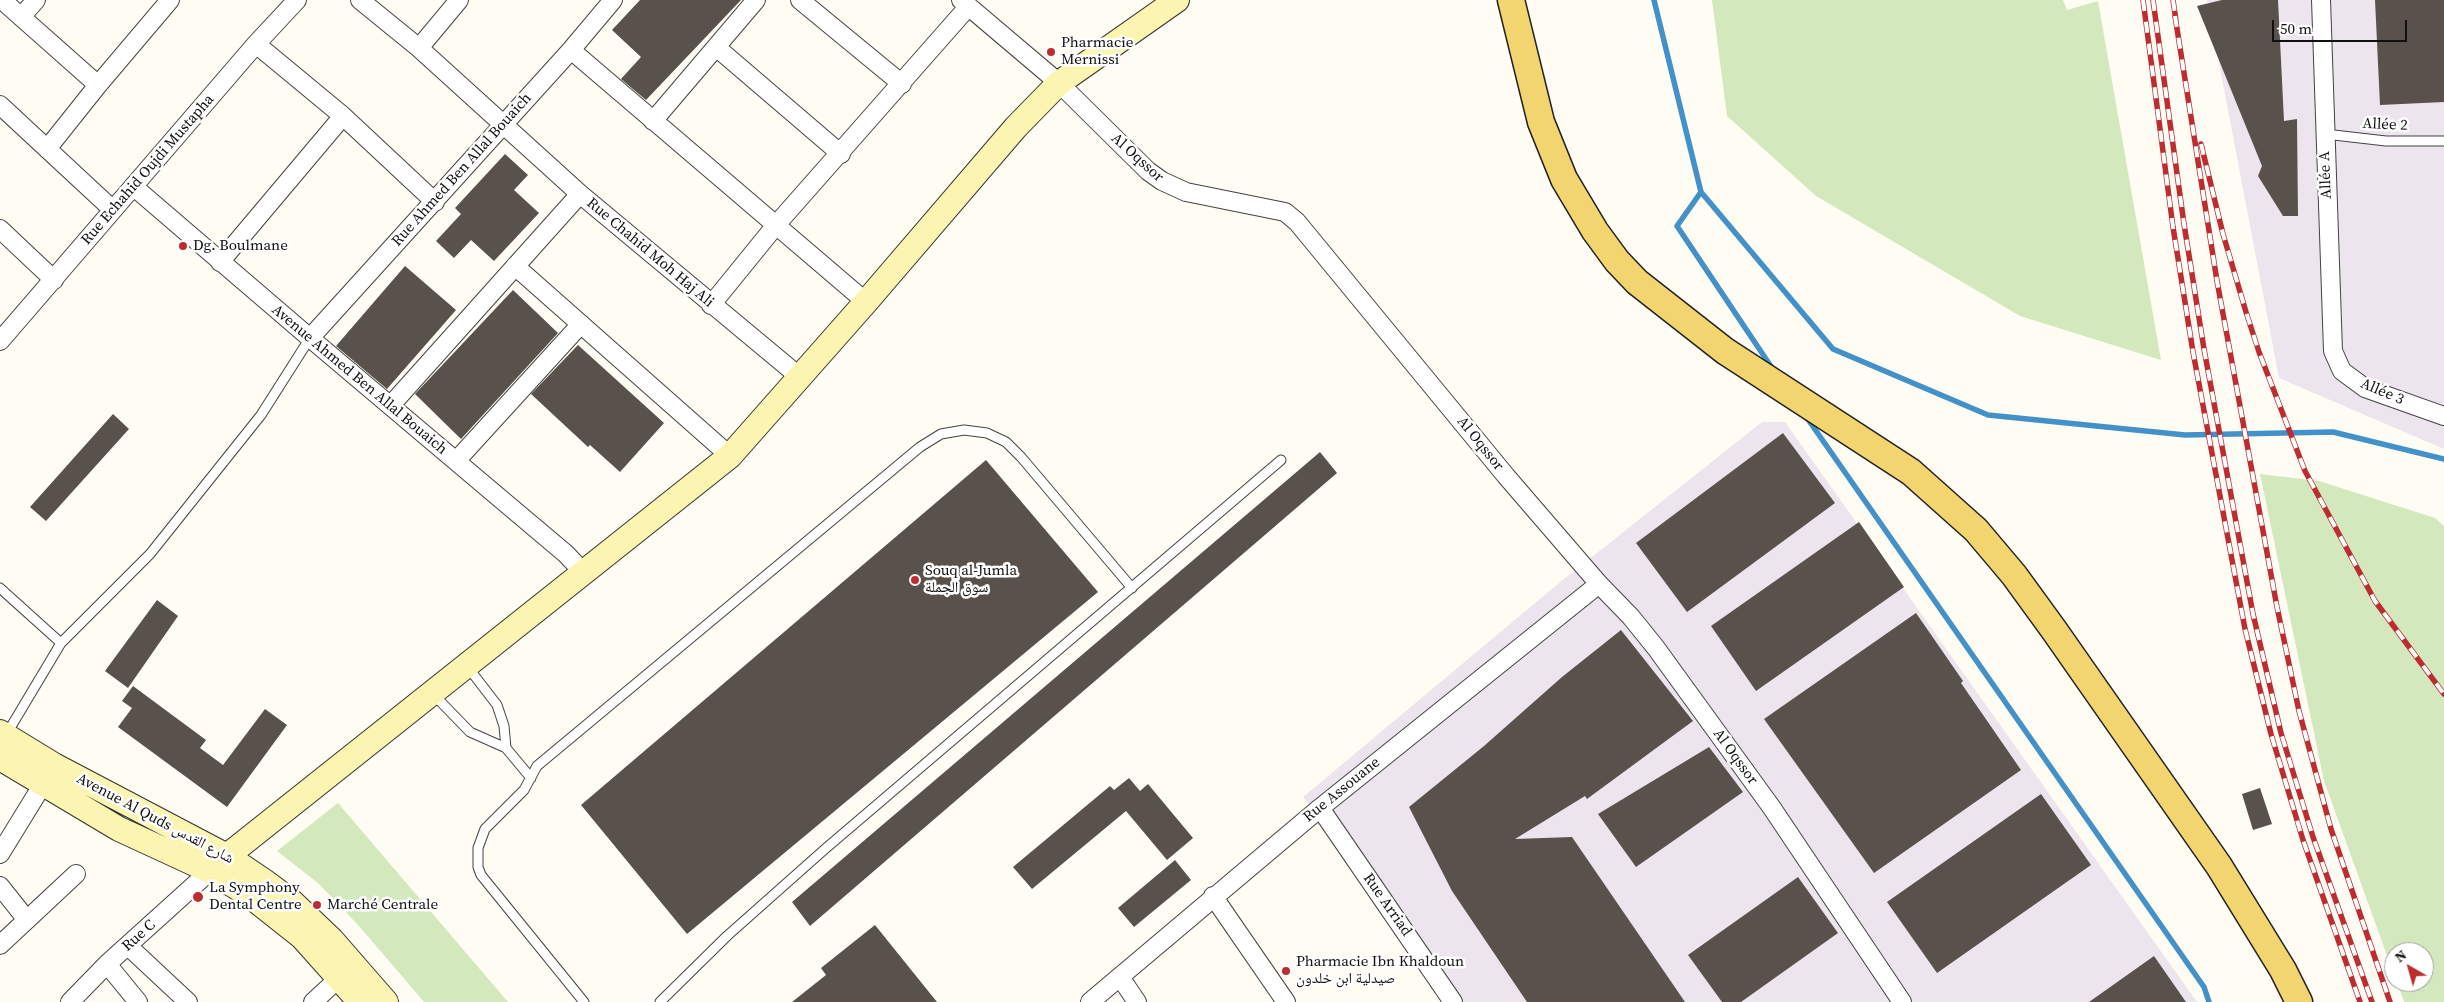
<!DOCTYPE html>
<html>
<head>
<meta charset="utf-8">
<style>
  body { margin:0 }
  #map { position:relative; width:2444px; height:1002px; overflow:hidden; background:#fffcf3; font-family:"Source Serif 4",serif }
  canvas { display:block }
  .north { position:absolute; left:2384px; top:942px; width:50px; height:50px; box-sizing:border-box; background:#fff; border:1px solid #9f9f9f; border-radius:50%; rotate:322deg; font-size:14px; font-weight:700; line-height:20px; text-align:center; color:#101010 }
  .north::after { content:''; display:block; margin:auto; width:18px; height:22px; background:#bc2c30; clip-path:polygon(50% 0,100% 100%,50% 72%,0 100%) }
  .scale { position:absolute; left:2272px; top:20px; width:135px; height:22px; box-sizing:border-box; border:2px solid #101010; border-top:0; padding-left:6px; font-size:15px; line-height:18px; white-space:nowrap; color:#101010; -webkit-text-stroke:4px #fff; paint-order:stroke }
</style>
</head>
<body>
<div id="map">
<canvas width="2444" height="1002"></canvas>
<div class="north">N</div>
<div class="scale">50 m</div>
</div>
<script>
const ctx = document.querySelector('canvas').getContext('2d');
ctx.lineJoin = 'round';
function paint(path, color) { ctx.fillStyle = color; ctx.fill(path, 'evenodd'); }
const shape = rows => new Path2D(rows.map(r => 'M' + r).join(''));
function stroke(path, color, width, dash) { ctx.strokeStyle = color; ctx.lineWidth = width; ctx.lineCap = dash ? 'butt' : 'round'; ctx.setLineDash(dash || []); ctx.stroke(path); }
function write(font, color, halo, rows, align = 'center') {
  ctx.font = font + ' "Source Serif 4","Noto Naskh Arabic",serif'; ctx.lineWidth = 5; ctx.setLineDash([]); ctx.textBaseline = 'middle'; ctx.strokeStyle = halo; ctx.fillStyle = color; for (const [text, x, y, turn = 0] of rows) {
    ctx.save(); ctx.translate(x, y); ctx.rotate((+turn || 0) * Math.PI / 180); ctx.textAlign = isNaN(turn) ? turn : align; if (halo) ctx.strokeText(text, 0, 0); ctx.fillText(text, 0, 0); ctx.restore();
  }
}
const industrial = shape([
  [2207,0,2444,0,2444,449,2279,378],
  [1762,422,1785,422,2197,1002,1459,1002,1303,797,1559,583]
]);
const green = shape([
  [1712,0,2063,0,2067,10,2098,1,2161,360,2020,316,1816,196,1727,116],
  [2260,474,2319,481,2435,518,2444,526,2444,1002,2404,1002,2397,982,2424,982,2424,952,2394,952,2394,975,2324,781],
  [338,803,508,1002,424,1002,359,926,319,884,277,851]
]);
const stream = shape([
  [1654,0,1701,192,1677,226,1774,371],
  [1701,192,1833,349,1988,415,2185,435,2333,432,2444,459],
  [1805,415,2204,987,2209,1002]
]);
const building = shape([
  [640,0,741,0,646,100,621,79,641,57,612,30],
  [2222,0,2278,0,2284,121,2297,119,2298,216,2283,216,2258,176,2262,166,2197,6],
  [2375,0,2444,0,2444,102,2380,105],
  [505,154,528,175,514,190,539,213,494,261,471,240,454,258,436,241,461,214,455,208],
  [405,266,456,310,387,389,336,346],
  [513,290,558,333,461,439,415,394],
  [578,345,664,423,620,472,590,445,588,447,531,394],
  [113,414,129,429,46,521,30,507],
  [1783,433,1835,503,1687,612,1636,543],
  [1320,452,1337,473,810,926,792,902],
  [986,460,1098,592,687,934,581,805],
  [1859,522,1904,587,1756,691,1711,626],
  [157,600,178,616,128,688,105,671],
  [1916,613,1963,681,1961,683,2021,770,1874,873,1764,719],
  [1621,630,1693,721,1587,799,1585,796,1515,839,1572,837,1685,1002,1527,1002,1452,891,1409,807,1484,746,1562,677],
  [133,686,206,740,200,748,223,765,265,709,287,725,227,807,118,727,132,708,122,701],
  [1709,747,1743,792,1636,867,1598,814],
  [1129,778,1140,791,1148,784,1193,838,1167,860,1126,811,1032,889,1013,867,1110,786,1114,790],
  [2260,788,2272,824,2253,830,2242,794],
  [2041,794,2091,865,1937,973,1887,902],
  [1175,860,1191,880,1134,927,1118,908],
  [1798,877,1838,933,1741,1002,1722,1002,1688,955],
  [875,925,937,1002,792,1002,826,975,821,968],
  [2154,956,2186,1002,2089,1002]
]);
const lane = shape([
  [2325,134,2386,141,2444,141],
  [0,588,61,643,150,554,261,415,310,338],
  [467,666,497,705,504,726,506,748],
  [433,694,470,732,506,748,531,778],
  [6,735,61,643],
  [584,1002,481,875,478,867,478,848,485,829,524,790,537,766,920,447,941,434,964,430,987,433,1006,442,1021,457,1132,588],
  [660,1002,727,936,825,849,1281,460]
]);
const street = shape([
  [2,0,98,85],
  [360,0,419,48,580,194,801,378],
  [800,0,902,84],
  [961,0,1059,83,1148,171,1162,181,1186,192,1285,212,1297,222,1506,476,1599,584,1631,617,1656,648,1772,808,1902,1002],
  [2321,0,2333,351,2342,371,2365,388,2444,416],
  [21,17,36,0],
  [256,44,343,116,435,202],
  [716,47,841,154],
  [419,48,459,0],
  [571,50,866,302],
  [0,105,113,210],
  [653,121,756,0],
  [47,149,98,85,170,0],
  [134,187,310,338,566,554,584,573],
  [0,229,54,280],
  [220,262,343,116],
  [515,266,730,456],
  [711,305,776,225,968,7],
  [310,338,571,50,613,0],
  [0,341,256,44,297,0],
  [391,405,580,194],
  [456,461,581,324],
  [1320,808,1453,1002],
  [0,854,43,784],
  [0,886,27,920],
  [1213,896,1286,1002],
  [0,945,76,874],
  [128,946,188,1002],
  [107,964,138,1002],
  [1120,977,1137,1002],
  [70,1002,107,964,210,871],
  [313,1002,339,978],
  [1090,1002,1320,808,1599,584]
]);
const secondary = shape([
  [0,732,54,765,227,856,264,881,291,901,332,940,386,1002],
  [0,758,119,829,210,871,249,895,302,937,360,1002],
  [227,856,730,456,866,302,1016,127,1059,83,1177,0]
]);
const primary = shape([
  [1511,0,1541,122,1564,179,1595,231,1617,261,1637,282,1725,351,1911,472,1976,530,2014,575,2054,630,2219,866,2283,970,2299,1002]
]);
const rail = shape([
  [2143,0,2173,227,2193,352,2245,629,2271,734,2303,840,2360,1002],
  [2153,0,2184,224,2204,349,2253,614,2281,733,2313,837,2372,1002],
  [2173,0,2176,21],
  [2175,16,2217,281,2277,607,2299,711,2331,829,2390,1002],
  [2201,144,2223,234,2246,312,2259,352,2305,471,2375,601,2444,694]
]);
const markers = [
  [1051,52,5,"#bc2c30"],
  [183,246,5,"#bc2c30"],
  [915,580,5,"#bc2c30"],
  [198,897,6,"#bc2c30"],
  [317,905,5,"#bc2c30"],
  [1286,971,5,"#bc2c30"]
];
const poiNames = [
  ["Pharmacie",1061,43],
  ["Mernissi",1061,60],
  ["Dg. Boulmane",193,246],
  ["Souq al-Jumla",925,571],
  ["سوق الجملة",925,588],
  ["La Symphony",209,888],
  ["Dental Centre",209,905],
  ["Marché Centrale",327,905],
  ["Pharmacie Ibn Khaldoun",1296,962],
  ["صيدلية ابن خلدون",1296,979]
];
const streetNames = [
  ["Allée 2",2385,125,3],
  ["Al Oqssor",1137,158,42],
  ["Rue Echahid Oujdi Mustapha",148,170,-49],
  ["Rue Ahmed Ben Allal Bouaich",462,170,-48],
  ["Allée A",2326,175,-92],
  ["Rue Chahid Moh Haj Ali",650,253,40],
  ["Avenue Ahmed Ben Allal Bouaich",359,380,40],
  ["Allée 3",2382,392,23],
  ["Al Oqssor",1480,444,51],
  ["Al Oqssor",1735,757,54],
  ["Rue Assouane",1342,790,-39],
  ["Avenue Al Quds شارع القدس",155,819,28],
  ["Rue Arriad",1387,905,55],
  ["Rue C",139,936,-42]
];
paint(industrial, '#ede5ee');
paint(green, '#d3e9bd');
stroke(stream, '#4391c9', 5.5);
paint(building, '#58514c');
stroke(lane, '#434343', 11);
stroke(street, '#434343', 20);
stroke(secondary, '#323232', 26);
stroke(primary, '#212121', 29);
stroke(lane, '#fff', 9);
stroke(street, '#fff', 18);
stroke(secondary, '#fcf5b1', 24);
stroke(primary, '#f3d56f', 26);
stroke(rail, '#bc2c30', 5.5);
stroke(rail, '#fff', 4, [11]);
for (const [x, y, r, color] of markers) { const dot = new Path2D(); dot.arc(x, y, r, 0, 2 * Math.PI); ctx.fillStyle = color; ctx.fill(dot); stroke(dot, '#fff', 2); }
write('15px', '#101010', '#fff', poiNames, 'left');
write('15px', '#101010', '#fff', streetNames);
</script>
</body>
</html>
